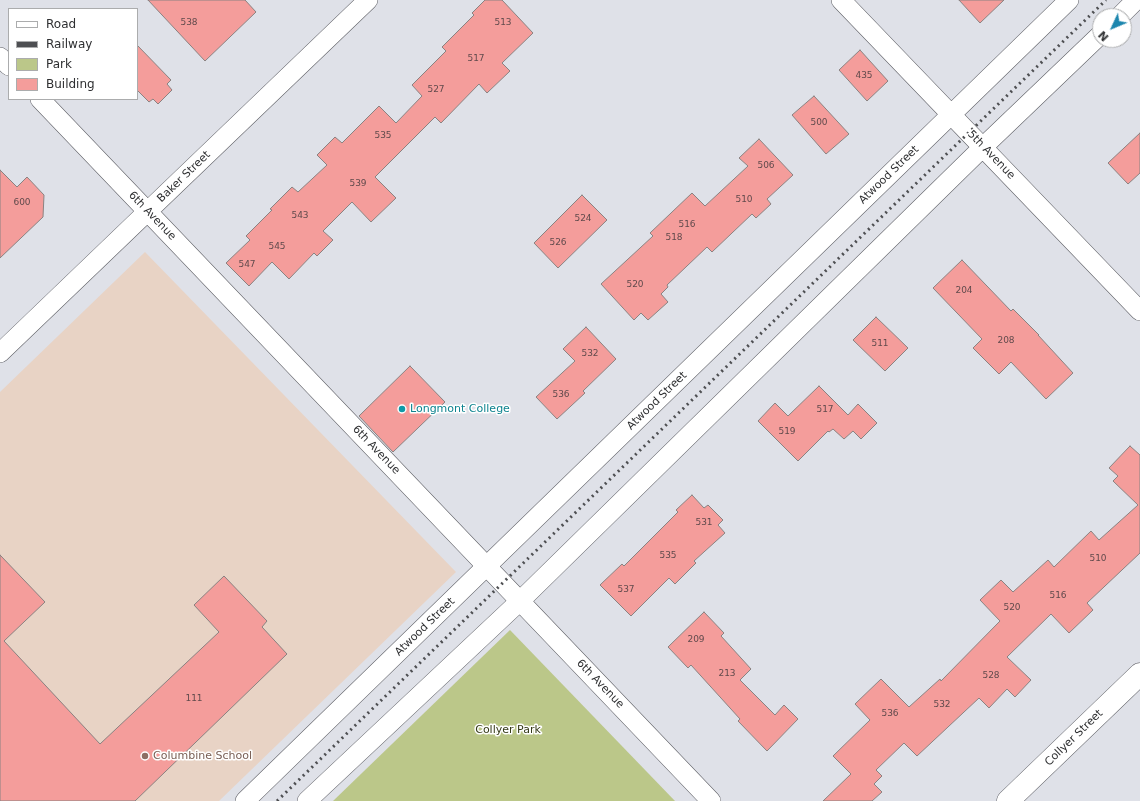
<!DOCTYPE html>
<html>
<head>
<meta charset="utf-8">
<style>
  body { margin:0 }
  #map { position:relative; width:1140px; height:801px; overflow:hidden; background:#dfe1e8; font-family:"DejaVu Sans",sans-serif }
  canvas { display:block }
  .legend { position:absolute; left:8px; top:8px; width:130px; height:92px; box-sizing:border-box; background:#fff; border:1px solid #abacad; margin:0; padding:5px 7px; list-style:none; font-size:12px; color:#2e2f31 }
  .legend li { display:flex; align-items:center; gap:8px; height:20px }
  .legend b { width:20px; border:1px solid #abacad }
  .north { position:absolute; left:1092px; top:8px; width:40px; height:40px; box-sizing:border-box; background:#fff; border:1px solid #abacad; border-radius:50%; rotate:226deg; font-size:11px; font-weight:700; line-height:16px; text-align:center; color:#2e2f31 }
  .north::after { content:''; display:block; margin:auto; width:14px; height:18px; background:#1c86ae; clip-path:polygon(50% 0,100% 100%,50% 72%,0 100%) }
</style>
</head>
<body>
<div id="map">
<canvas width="1140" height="801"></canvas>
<ul class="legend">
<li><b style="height:5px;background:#fff"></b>Road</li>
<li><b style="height:5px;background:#4e4f52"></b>Railway</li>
<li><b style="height:11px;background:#bbc789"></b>Park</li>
<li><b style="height:11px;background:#f49d9b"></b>Building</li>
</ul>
<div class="north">N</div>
</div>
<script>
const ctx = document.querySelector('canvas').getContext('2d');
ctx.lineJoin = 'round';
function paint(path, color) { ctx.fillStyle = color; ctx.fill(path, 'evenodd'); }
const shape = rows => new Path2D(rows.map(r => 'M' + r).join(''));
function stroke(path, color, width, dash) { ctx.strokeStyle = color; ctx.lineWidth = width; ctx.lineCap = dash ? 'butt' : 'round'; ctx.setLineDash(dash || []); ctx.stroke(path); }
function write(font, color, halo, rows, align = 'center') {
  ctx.font = font + ' "DejaVu Sans",sans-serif'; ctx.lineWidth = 3; ctx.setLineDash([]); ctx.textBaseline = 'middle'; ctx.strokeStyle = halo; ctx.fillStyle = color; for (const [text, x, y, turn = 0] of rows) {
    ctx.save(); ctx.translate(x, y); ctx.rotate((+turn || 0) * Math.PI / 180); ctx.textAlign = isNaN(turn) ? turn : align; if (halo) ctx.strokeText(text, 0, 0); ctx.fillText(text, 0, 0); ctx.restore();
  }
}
const education = shape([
  [145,252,456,572,219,801,0,801,0,392]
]);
const green = shape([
  [510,630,675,801,333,801]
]);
const building = shape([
  [148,0,245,0,256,12,205,61,148,0],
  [485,0,502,0,533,33,502,63,510,71,487,93,479,84,441,123,435,117,375,177,396,198,371,222,352,202,323,231,333,240,317,256,314,253,289,279,272,262,249,286,226,263,250,240,246,236,272,210,270,209,292,187,298,192,327,165,317,155,335,137,342,143,379,106,396,123,422,96,412,85,446,51,442,47,474,15,472,13,485,0],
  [959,0,1004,0,980,23,959,0],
  [137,45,171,80,167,84,172,90,158,104,153,99,149,102,137,90,137,45],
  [860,50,888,81,867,101,839,70,860,50],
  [814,96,849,134,826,154,792,115,814,96],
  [1140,133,1140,173,1128,184,1108,163,1140,133],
  [759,139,793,175,767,199,771,204,756,218,752,214,712,252,707,247,667,285,668,287,661,294,668,302,648,320,641,313,634,320,601,284,653,236,650,233,692,193,705,206,748,166,739,158,759,139],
  [0,170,17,187,27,177,44,195,43,217,0,258,0,170],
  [582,195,607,220,558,268,534,243,582,195],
  [962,260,1011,311,1013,309,1039,335,1038,335,1073,373,1046,399,1011,362,999,374,973,348,982,339,933,288,962,260],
  [876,317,908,348,885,371,853,340,876,317],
  [586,327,616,359,583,391,585,393,557,419,536,397,575,361,563,349,586,327],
  [410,366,445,402,393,452,359,416,410,366],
  [819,386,848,415,858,404,877,423,861,439,853,431,844,439,833,429,829,432,828,431,798,461,758,421,775,403,788,416,819,386],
  [1130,446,1140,455,1140,553,1087,603,1093,610,1069,633,1051,614,1007,657,1031,680,1015,697,1007,689,989,708,979,698,917,756,904,743,876,770,882,776,874,784,882,792,872,801,823,801,851,774,833,756,870,720,855,704,881,679,909,707,940,679,941,681,1000,621,980,600,1001,580,1013,592,1048,560,1054,567,1091,531,1099,540,1138,505,1113,481,1118,476,1109,468,1130,446],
  [692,495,704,508,708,505,723,520,718,525,725,533,694,561,696,563,675,584,669,578,631,616,600,585,622,564,624,566,678,512,676,510,692,495],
  [0,555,45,602,4,641,100,744,219,632,194,605,224,576,267,621,262,627,287,654,135,801,0,801,0,555],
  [704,612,724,633,721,636,751,669,740,680,775,715,784,705,798,719,767,751,738,721,740,719,691,665,688,668,668,647,704,612]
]);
const street = shape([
  [841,0,1140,311],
  [1120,16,1136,0],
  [0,57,9,66],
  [40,99,711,801],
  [0,353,368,0],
  [245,801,1069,0],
  [307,801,520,601,983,147,1100,35]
]);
const secondary = shape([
  [1008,801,1140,674]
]);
const rail = shape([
  [277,801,1106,0]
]);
const markers = [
  [402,409,4,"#0f9aa8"],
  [145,756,4,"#8d6e63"]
];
const numberNames = [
  ["538",189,23],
  ["513",503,23],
  ["517",476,59],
  ["435",864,76],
  ["527",436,90],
  ["500",819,123],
  ["535",383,136],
  ["506",766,166],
  ["539",358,184],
  ["510",744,200],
  ["600",22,203],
  ["543",300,216],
  ["524",583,219],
  ["516",687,225],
  ["518",674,238],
  ["526",558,243],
  ["545",277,247],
  ["547",247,265],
  ["520",635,285],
  ["204",964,291],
  ["208",1006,341],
  ["511",880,344],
  ["532",590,354],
  ["536",561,395],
  ["517",825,410],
  ["519",787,432],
  ["531",704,523],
  ["535",668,556],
  ["510",1098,559],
  ["537",626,590],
  ["516",1058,596],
  ["520",1012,608],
  ["209",696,640],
  ["213",727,674],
  ["528",991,676],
  ["111",194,699],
  ["532",942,705],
  ["536",890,714]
];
const streetNames = [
  ["5th Avenue",991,155,46],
  ["Atwood Street",889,175,-44],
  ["Baker Street",184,177,-44],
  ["6th Avenue",152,216,46],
  ["Atwood Street",657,401,-44],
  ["6th Avenue",376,450,46],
  ["Atwood Street",425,627,-44],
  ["6th Avenue",600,684,46],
  ["Collyer Street",1074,738,-44]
];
const cultureNames = [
  ["Longmont College",410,409]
];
const parkNames = [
  ["Collyer Park",508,730]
];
const educationNames = [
  ["Columbine School",153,756]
];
paint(education, '#e8d3c5');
paint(green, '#bbc789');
paint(building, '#f49d9b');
stroke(building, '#8a8281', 1);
stroke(street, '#5e5f65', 20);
stroke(secondary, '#5e5f65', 23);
stroke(street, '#fff', 19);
stroke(secondary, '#fff', 22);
stroke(rail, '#4e4f52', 3, [2, 4]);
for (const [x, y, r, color] of markers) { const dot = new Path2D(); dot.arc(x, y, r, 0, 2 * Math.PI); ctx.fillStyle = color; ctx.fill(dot); stroke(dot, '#fff', 1.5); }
write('9px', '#604a4c', null, numberNames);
write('11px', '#2e2f31', '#fff', streetNames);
write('11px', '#0d838f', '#fff', cultureNames, 'left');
write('11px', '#353a18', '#fff', parkNames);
write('11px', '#785e54', '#fff', educationNames, 'left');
</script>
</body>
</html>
